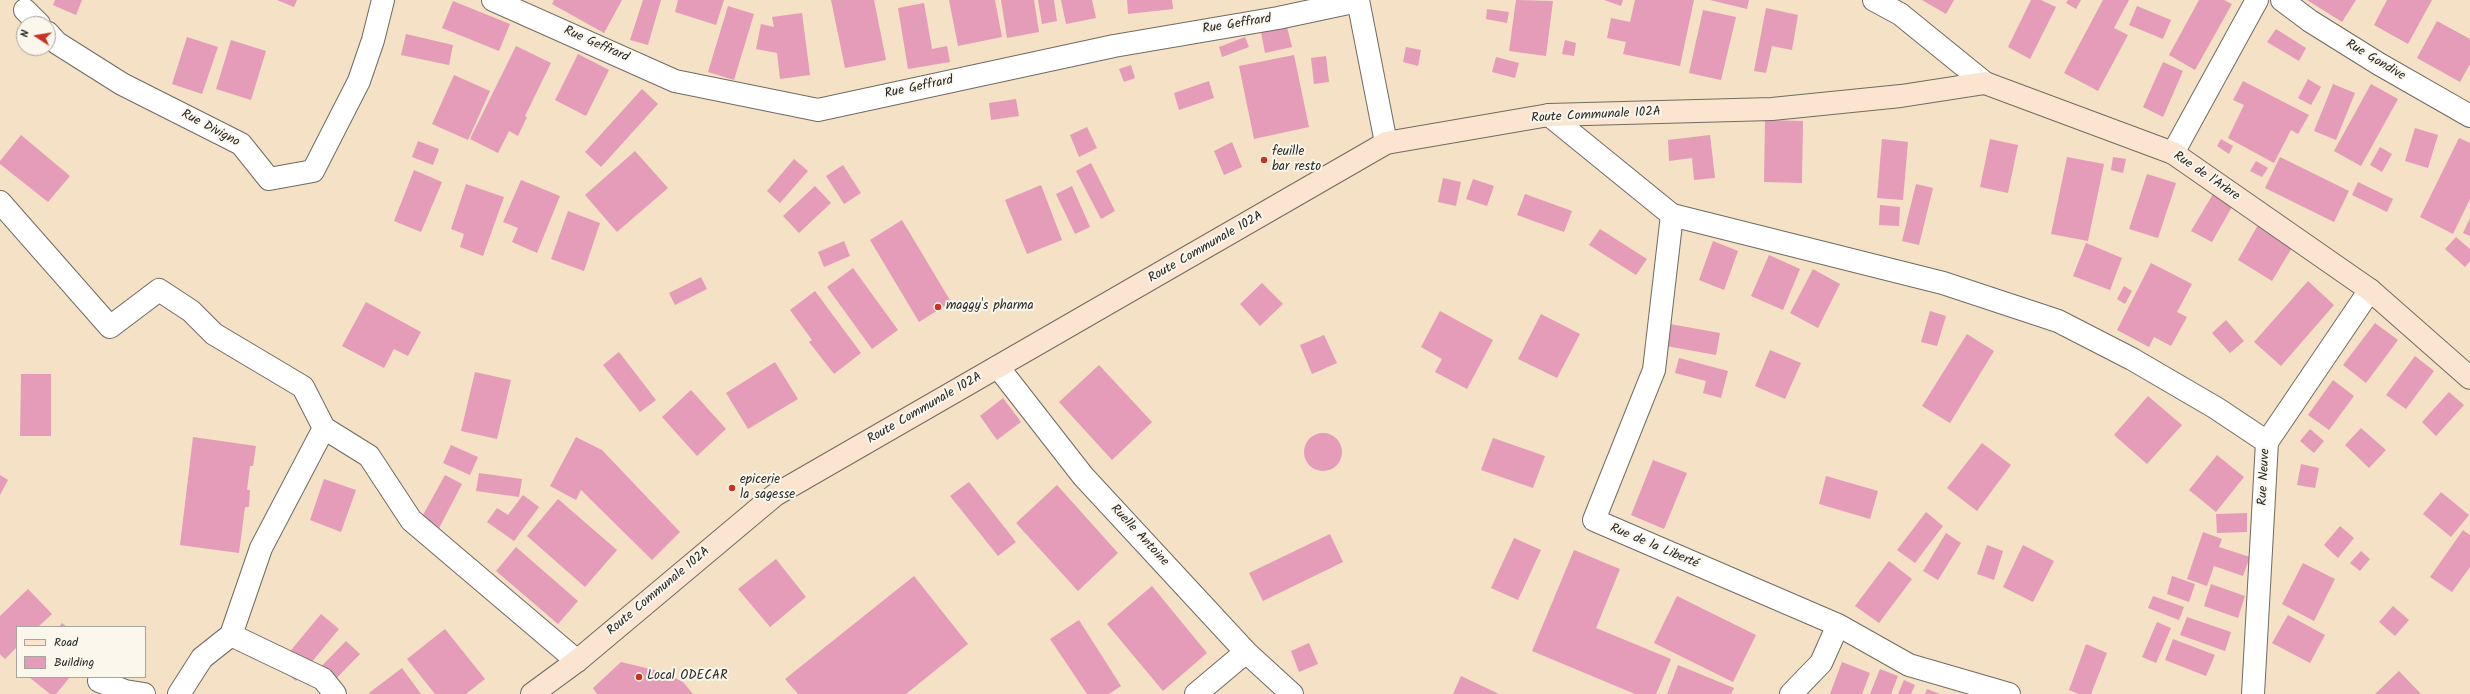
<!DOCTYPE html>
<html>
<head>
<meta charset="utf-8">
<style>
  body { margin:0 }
  #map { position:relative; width:2470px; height:694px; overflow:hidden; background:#f4e1c6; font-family:Kalam,sans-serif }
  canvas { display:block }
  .legend { position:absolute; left:16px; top:626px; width:130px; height:52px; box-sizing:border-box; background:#fbf7ec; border:1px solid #a8a59f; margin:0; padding:5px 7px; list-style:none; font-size:12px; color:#2b2b2b }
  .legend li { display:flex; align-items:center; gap:8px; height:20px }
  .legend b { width:20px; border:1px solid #a8a59f }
  .north { position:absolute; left:16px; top:16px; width:40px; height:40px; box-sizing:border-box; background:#fbf7ec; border:1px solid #a8a59f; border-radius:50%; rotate:282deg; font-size:11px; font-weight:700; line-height:16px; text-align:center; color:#2b2b2b }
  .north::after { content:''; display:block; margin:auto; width:14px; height:18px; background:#c8321e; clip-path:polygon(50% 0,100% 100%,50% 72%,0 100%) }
</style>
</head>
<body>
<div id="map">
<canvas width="2470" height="694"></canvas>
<ul class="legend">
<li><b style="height:5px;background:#fce5d0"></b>Road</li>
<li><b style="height:11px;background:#e49cb8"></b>Building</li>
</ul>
<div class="north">N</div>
</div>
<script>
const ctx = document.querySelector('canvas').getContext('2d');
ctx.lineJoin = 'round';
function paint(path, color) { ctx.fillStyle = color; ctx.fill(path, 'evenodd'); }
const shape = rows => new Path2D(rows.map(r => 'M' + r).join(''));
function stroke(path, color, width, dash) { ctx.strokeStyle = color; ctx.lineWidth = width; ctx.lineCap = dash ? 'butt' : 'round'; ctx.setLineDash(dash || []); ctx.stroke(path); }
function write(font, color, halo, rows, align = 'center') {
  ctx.font = font + ' Kalam,sans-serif'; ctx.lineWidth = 4; ctx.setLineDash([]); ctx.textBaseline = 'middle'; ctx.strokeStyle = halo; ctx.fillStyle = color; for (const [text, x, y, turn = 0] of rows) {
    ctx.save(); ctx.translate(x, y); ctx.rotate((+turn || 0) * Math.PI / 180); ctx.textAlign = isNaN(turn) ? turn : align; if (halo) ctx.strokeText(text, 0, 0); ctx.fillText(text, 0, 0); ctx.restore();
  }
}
const building = shape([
  [55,0,82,0,76,15,53,5],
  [277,0,297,0,294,7],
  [554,0,622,0,604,33,552,4],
  [643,0,661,0,648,45,630,40],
  [678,0,724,0,716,25,675,12],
  [831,0,874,0,886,60,845,68],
  [949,0,995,0,1002,37,958,46],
  [1001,0,1034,0,1039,32,1007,38],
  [1038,0,1054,0,1057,21,1042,24],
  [1061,0,1092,0,1096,18,1066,24],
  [1127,0,1172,0,1173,9,1128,14],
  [1516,0,1553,1,1546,56,1509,51],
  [1604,0,1623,0,1621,6],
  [1635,0,1694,0,1680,66,1623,54,1626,42,1607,38,1611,18,1630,22],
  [1710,0,1749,0,1747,9],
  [1922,0,1954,0,1946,14],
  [2031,0,2041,0,2056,7,2030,59,2008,47],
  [2068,0,2081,0,2076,9,2066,3],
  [2103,0,2129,0,2114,28,2128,35,2098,91,2064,73],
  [2199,0,2224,0,2232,4,2195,70,2169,55],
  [2307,0,2356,0,2342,22],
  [2387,0,2432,0,2408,44,2374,25],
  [453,1,510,24,499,51,442,28],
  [924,3,932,49,947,46,950,62,908,69,898,8],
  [728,6,754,14,734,80,708,72],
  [2137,6,2171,20,2163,39,2129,25],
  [1766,8,1798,15,1792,50,1772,46,1766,73,1754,71],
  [1487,9,1509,12,1507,23,1486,19],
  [1703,10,1736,17,1721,80,1689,73],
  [802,13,810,75,780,79,777,53,756,49,761,24,774,27,772,17],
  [2437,21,2470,39,2470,64,2460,82,2417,58],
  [1287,27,1292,47,1265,53,1261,32],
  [2276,29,2306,48,2299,61,2267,42],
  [406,34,453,45,449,65,401,55],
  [187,37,218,47,202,94,172,84],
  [1245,37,1249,47,1222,57,1219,47],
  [231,40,266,51,251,100,216,89],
  [1565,40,1576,43,1574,56,1562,54],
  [516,46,551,63,525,116,527,117,518,136,509,131,498,153,470,139],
  [1406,47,1421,50,1418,66,1403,62],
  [578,54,609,70,586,116,555,100],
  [1294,55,1309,127,1254,139,1239,66],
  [1326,56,1329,82,1314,84,1311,58],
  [1496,57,1519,63,1515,78,1492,72],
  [2163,62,2183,71,2163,117,2143,107],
  [1131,65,1135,78,1124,82,1119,69],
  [454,75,490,91,468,140,432,124],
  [2308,79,2321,87,2311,105,2298,98],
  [1209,81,1214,98,1179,110,1174,93],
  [2243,81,2309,115,2298,134,2291,130,2274,163,2228,138,2244,105,2233,100],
  [2333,84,2355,93,2336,140,2314,131],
  [2371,84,2398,99,2361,166,2334,151],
  [642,89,658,104,601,167,585,152],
  [1016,99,1019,116,991,120,989,103],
  [1765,120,1803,121,1802,183,1764,182],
  [1087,127,1097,148,1079,157,1070,135],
  [2415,128,2438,135,2428,168,2405,161],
  [21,135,70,176,48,202,0,164,0,161],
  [1710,135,1715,178,1694,180,1692,158,1669,161,1668,140],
  [2459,138,2470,143,2470,199,2453,234,2420,217],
  [1882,139,1908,142,1903,200,1877,198],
  [1990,139,2018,145,2008,193,1980,187],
  [2221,139,2233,146,2229,154,2217,146],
  [418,141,439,149,433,165,412,157],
  [1232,142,1242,167,1224,175,1214,151],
  [2380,147,2392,154,2382,172,2370,165],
  [635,151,668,188,617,232,585,195],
  [2067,157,2104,164,2088,241,2051,234],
  [2113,157,2126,159,2123,173,2111,170],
  [2280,157,2349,191,2334,222,2265,188],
  [794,159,808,171,780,203,767,191],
  [2256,161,2268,168,2262,177,2250,171],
  [1091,163,1115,211,1101,219,1076,171],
  [843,165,861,193,844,204,826,176],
  [414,170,442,182,421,232,394,221],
  [2147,174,2176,183,2158,238,2129,229],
  [1443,178,1461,182,1456,206,1438,202],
  [1473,179,1494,186,1487,206,1466,199],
  [521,180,560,196,537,253,512,242,518,228,503,222],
  [2358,182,2393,199,2387,212,2352,195],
  [466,184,504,197,483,256,460,247,464,234,451,229],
  [1916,184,1933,188,1919,245,1902,241],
  [1041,185,1062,240,1027,254,1005,200],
  [815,186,831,203,799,233,783,216],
  [1072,186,1090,227,1075,234,1056,194],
  [1525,194,1572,211,1564,232,1517,215],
  [2213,194,2233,205,2212,242,2191,231],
  [1880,205,1900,207,1899,226,1879,225],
  [568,211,600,223,584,271,551,259],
  [2470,218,2470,236,2463,233],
  [902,220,951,302,919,322,870,240],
  [2258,225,2293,246,2272,281,2238,260],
  [1600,229,1647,259,1636,275,1589,245],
  [2456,237,2470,249,2470,261,2465,267,2445,249],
  [844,241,850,256,824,267,818,252],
  [1713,241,1738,251,1724,290,1699,280],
  [2086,243,2122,258,2110,290,2073,276],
  [1769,255,1800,269,1783,310,1751,296],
  [2151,263,2192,284,2177,312,2187,317,2171,346,2154,337,2149,347,2117,330],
  [853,268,898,330,872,349,827,287],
  [1813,269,1840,284,1818,328,1790,313],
  [701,277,707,289,675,305,669,293],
  [2308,281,2334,305,2281,366,2254,342],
  [1262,283,1283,304,1260,326,1240,304],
  [2124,286,2132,291,2125,304,2117,299],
  [815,291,861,353,834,374,809,342,812,340,790,310],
  [366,302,421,332,408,356,394,349,384,368,342,346],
  [1440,311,1493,340,1467,389,1435,372,1442,359,1421,347],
  [1930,311,1946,316,1937,346,1921,342],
  [1541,314,1580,334,1557,378,1518,359],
  [2226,320,2244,341,2230,353,2212,333],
  [2375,323,2398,340,2366,383,2343,365],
  [1670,324,1720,333,1716,355,1666,346],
  [1967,334,1994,351,1950,423,1922,406],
  [1324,335,1337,363,1312,374,1300,345],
  [1770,350,1801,363,1785,399,1755,386],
  [619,352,656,400,640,412,603,365],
  [2415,356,2434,371,2406,409,2386,395],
  [1679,358,1728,371,1721,398,1703,393,1706,381,1675,373],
  [775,362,798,399,748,429,726,393],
  [1099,365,1152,422,1112,460,1059,402],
  [475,372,511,380,497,439,461,431],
  [21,374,51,374,51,436,20,436],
  [2333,380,2354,396,2329,430,2308,415],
  [691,390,726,429,697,456,662,417],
  [2449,392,2464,405,2436,436,2422,422],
  [2148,396,2182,425,2147,464,2114,435],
  [1003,398,1021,422,997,440,980,416],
  [2361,428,2386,450,2369,468,2345,445],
  [2310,429,2324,441,2314,453,2300,441],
  '1304 452a19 19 0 1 1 38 0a19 19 0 1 1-38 0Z',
  [193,437,256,446,253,466,250,466,247,490,250,490,249,507,245,507,239,553,180,545],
  [576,437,602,450,680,532,652,560,581,490,576,500,550,486],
  [1493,438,1545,456,1533,488,1481,470],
  [1982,443,2011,465,1977,511,1947,488],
  [451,445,478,457,470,475,443,463],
  [2217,455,2244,477,2216,512,2189,490],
  [1653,460,1687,473,1664,529,1631,515],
  [2301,464,2319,468,2315,488,2297,485],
  [479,473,522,479,519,497,476,491],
  [0,475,8,480,0,495],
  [445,475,462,484,436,534,418,524],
  [1826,476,1878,491,1870,519,1819,504],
  [324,479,356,490,341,532,310,520],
  [969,482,1016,542,998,556,950,496],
  [1057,485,1118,553,1078,591,1016,523],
  [2441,492,2469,515,2451,537,2423,514],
  [523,495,539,507,514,541,487,522,497,508,508,515],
  [558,499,617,550,585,587,527,536],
  [1926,512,1943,526,1915,563,1897,550],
  [2247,513,2247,532,2217,533,2216,514],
  [2340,526,2354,538,2338,558,2324,545],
  [2463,530,2470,535,2470,567,2452,592,2430,577],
  [2203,532,2222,539,2219,547,2250,557,2243,576,2214,566,2207,586,2187,579],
  [1946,533,1961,543,1938,580,1923,571],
  [1330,534,1343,562,1263,601,1249,573],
  [1514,538,1541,550,1518,600,1491,588],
  [1987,545,2003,551,1994,580,1977,574],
  [2023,545,2054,561,2033,602,2003,587],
  [516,547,578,601,558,624,496,571],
  [1574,550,1620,569,1596,628,1671,659,1656,694,1635,694,1532,651],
  [2361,551,2370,559,2360,571,2350,563],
  [776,559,806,597,770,627,738,589],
  [1889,561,1912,579,1879,623,1855,606],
  [2303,563,2335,579,2314,621,2282,604],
  [914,576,968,644,906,694,798,694,785,679],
  [2172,576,2195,584,2189,602,2167,594],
  [2211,584,2245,596,2238,618,2204,606],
  [1152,586,1207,653,1163,691,1107,624],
  [28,589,52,614,38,627,17,627,17,647,5,659,0,654,0,616],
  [1677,596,1756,635,1733,682,1654,643],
  [2153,596,2184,607,2179,620,2148,608],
  [2393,606,2409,620,2395,636,2379,622],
  [321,614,339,629,296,681,278,666],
  [2288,615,2325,635,2310,663,2272,643],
  [2187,617,2231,632,2225,651,2180,635],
  [1079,620,1121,686,1109,694,1087,694,1050,639],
  [2157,622,2171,628,2156,663,2142,657],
  [62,623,67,627,59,627],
  [445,629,485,679,466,694,435,694,407,659],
  [2173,639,2215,655,2206,676,2165,660],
  [346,641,360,654,323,692,310,678],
  [1309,643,1318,664,1299,672,1291,651],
  [2086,644,2107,653,2091,694,2079,694,2069,690],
  [621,662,663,672,683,682,693,694,597,694,593,688],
  [1842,662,1870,673,1862,694,1830,694],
  [1678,665,1734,688,1731,694,1667,694],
  [402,668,421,694,370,694,369,693],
  [1880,669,1898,676,1891,694,1870,694],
  [2399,671,2421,694,2375,694],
  [1461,676,1499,694,1453,694],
  [29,677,70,677,56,694,50,694],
  [1904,680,1915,685,1911,694,1898,694],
  [1927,689,1940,694,1925,694]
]);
const street = shape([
  [493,0,675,81,818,110,1114,46,1278,18,1358,1],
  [1358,0,1386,143],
  [1874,0,1900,14,1985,83],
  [2282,0,2310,21,2379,64,2470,116],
  [25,10,39,24],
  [48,33,57,43,122,84,241,144,269,179,313,171,359,81,373,40,383,0],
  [1549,115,1672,215,1943,283,2058,321,2132,359,2216,408,2267,442],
  [2173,153,2257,0],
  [0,202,110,327,159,290,191,311,214,334,303,387,324,428,261,548,231,635,202,658,179,694],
  [1672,215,1654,370,1594,520,1838,625,1909,665,2009,694],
  [998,367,1083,476,1246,652,1292,694],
  [324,428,369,456,411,520,577,661],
  [231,635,323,679,335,694],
  [99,681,125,691,144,694],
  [1196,694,1246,652],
  [1791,694,1821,663,1838,625],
  [2253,694,2267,442,2370,290]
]);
const secondary = shape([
  [532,694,577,661,775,495,1386,143,1549,115,1772,109,1901,96,1985,83,2173,153,2370,290,2470,378]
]);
const markers = [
  [1264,160,4,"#c8321e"],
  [938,307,4,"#c8321e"],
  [732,488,4,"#c8321e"],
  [639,677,4,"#c8321e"]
];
const streetNames = [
  ["Rue Geffrard",1237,25,-9],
  ["Rue Geffrard",596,45,24],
  ["Rue Gondive",2375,61,31],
  ["Rue Geffrard",919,88,-12],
  ["Route Communale 102A",1596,116,-3],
  ["Rue Divigno",210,129,28],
  ["Rue de l'Arbre",2206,177,34],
  ["Route Communale 102A",1206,248,-30],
  ["Route Communale 102A",925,409,-30],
  ["Rue Neuve",2265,477,-87],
  ["Ruelle Antoine",1139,536,47],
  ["Rue de la Liberté",1654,547,23],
  ["Route Communale 102A",659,592,-40]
];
const poiNames = [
  ["feuille",1272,153],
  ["bar resto",1272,168],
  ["maggy's pharma",946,307],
  ["epicerie",740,481],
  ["la sagesse",740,496],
  ["Local ODECAR",647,677]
];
paint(building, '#e49cb8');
stroke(street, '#716b61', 24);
stroke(secondary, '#716b61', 24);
stroke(street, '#fff', 22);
stroke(secondary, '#fce5d0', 22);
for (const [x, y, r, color] of markers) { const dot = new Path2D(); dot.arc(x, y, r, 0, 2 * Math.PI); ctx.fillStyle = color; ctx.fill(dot); stroke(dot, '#fbf7ec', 1.5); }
write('13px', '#2b2b2b', '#fbf7ec', streetNames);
write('13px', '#2b2b2b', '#fbf7ec', poiNames, 'left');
</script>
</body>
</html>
